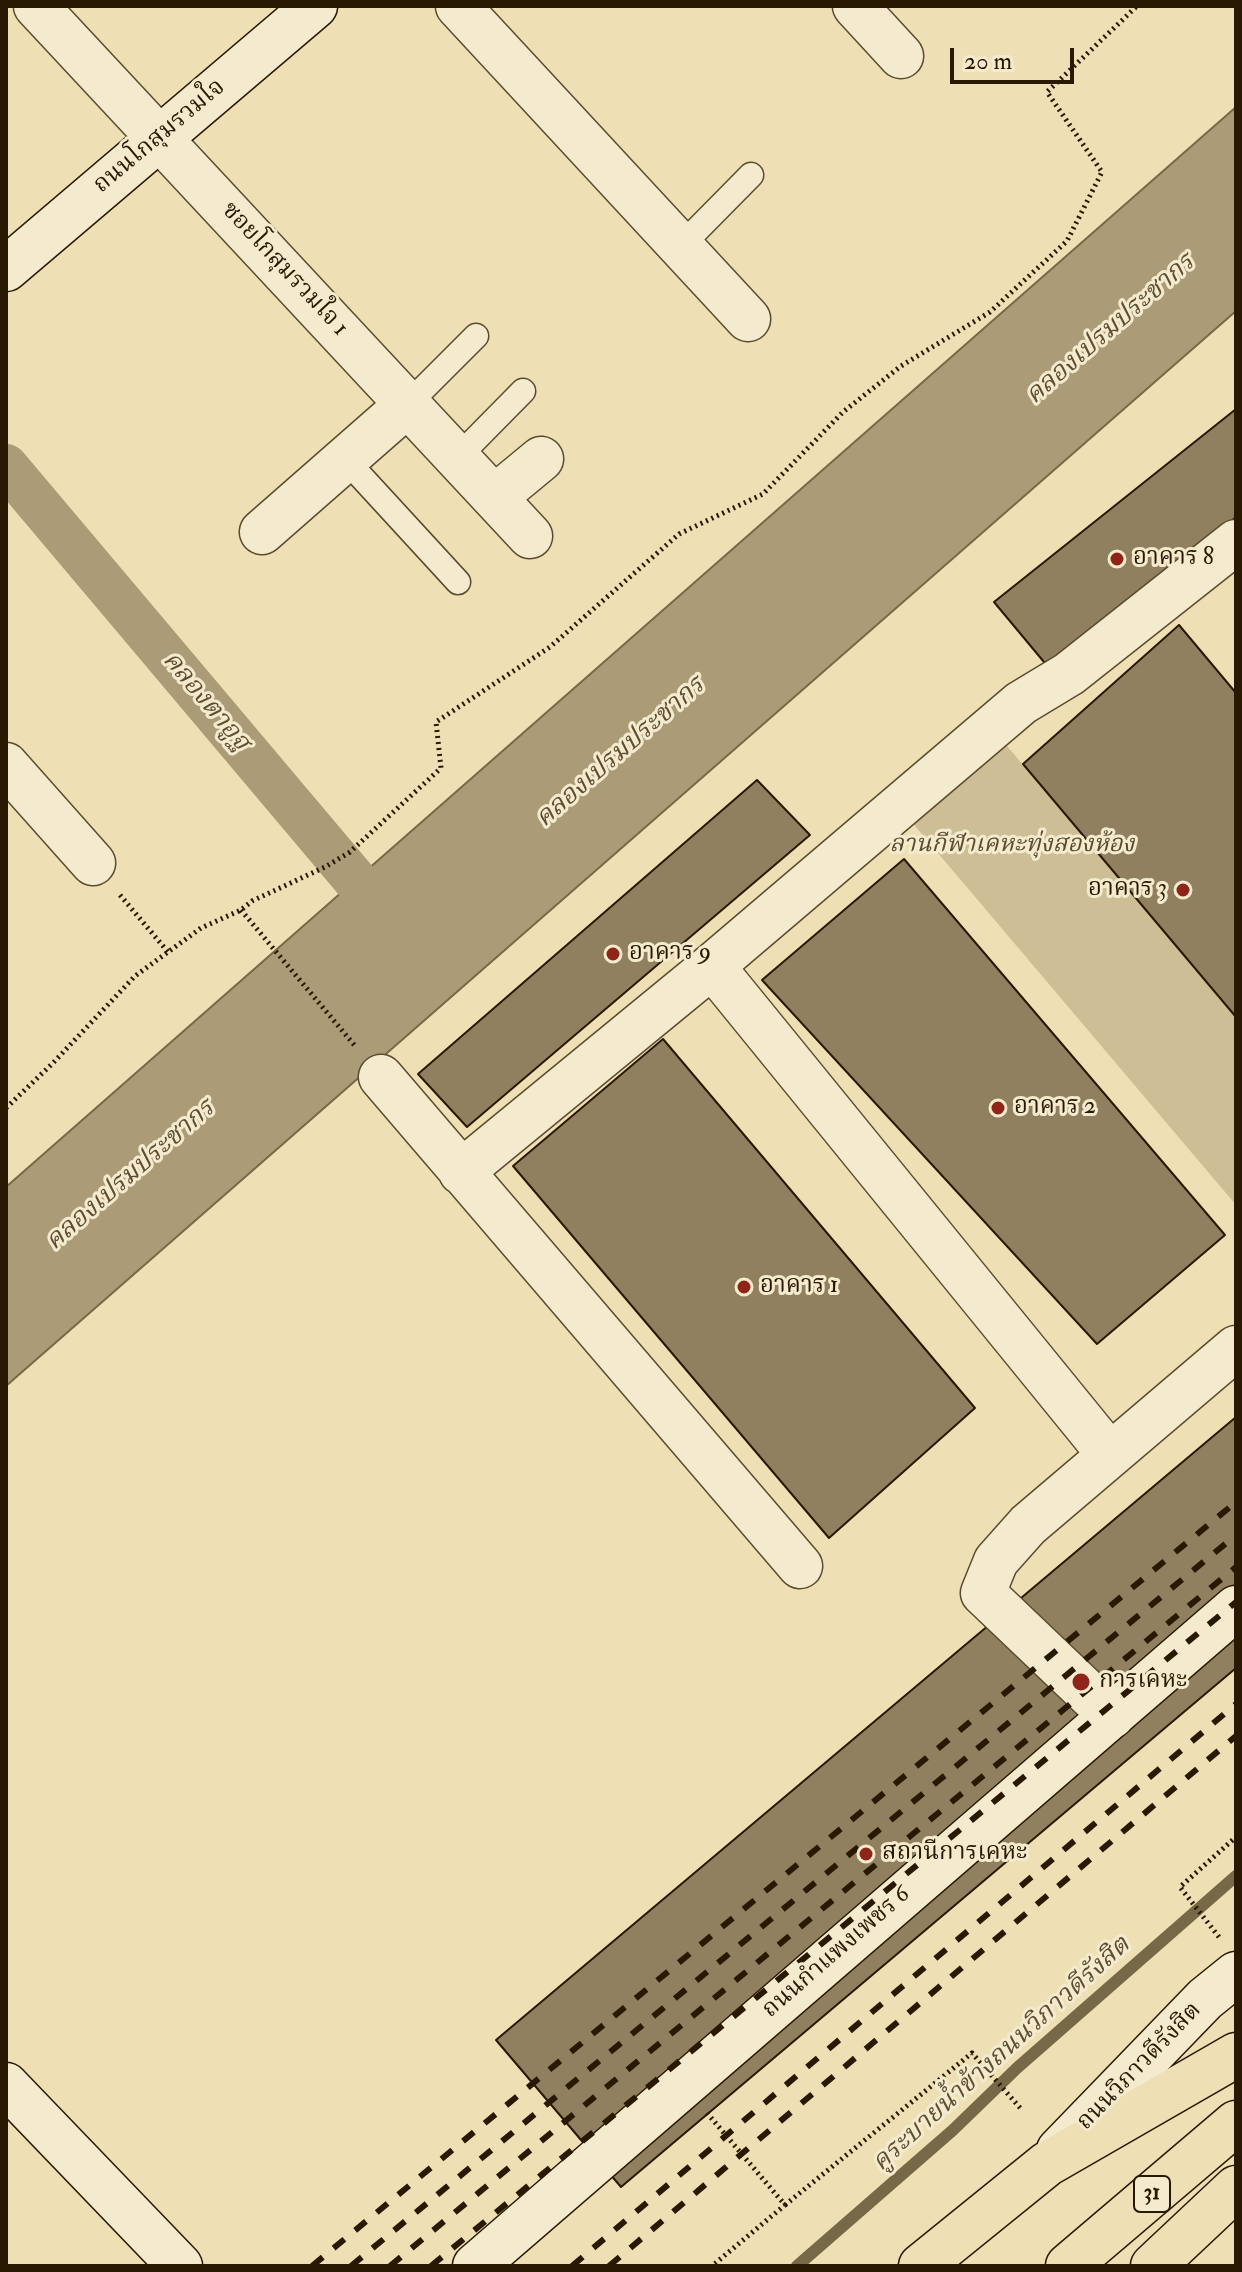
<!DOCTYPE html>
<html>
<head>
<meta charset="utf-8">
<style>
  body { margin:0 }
  #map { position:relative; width:1242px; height:2272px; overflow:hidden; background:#eee0b4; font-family:"IM FELL Double Pica",serif }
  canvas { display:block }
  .frame { position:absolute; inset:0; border:8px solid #2a1902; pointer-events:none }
  .scale { position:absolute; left:950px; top:48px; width:124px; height:36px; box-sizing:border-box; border:4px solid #2a1902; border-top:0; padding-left:10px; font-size:24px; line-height:28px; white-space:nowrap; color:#2a1902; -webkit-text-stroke:6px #f4ebce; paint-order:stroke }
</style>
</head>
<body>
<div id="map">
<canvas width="1242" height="2272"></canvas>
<div class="frame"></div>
<div class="scale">20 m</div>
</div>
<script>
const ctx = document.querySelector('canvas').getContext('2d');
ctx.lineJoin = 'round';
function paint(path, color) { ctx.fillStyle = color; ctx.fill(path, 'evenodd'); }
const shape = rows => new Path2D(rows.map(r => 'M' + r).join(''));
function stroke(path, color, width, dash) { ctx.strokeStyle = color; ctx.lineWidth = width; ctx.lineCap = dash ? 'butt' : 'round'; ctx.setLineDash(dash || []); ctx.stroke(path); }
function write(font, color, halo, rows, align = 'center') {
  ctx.font = font + ' "IM FELL Double Pica","Noto Serif Thai",serif'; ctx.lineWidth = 6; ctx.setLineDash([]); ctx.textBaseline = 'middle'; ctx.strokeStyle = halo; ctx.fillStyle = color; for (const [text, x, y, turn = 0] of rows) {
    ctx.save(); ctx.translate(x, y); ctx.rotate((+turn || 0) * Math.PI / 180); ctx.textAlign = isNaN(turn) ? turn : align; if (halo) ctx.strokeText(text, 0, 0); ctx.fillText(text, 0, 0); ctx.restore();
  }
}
const green = shape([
  [1002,740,1236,1017,1236,1205,910,820]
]);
const water = shape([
  [1236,107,1236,311,6,1386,6,1187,1236,107]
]);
const stream = shape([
  [797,2266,953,2130,1017,2068,1236,1876]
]);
const canal = shape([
  [6,466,394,926]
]);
const building = shape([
  [1236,409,1236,517,1054,674,994,602,1236,409],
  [1179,625,1236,693,1236,1017,1023,764,1179,625],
  [757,780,810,835,467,1127,418,1074,757,780],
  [904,859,1225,1235,1097,1344,762,980,904,859],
  [663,1039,975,1408,829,1538,513,1166,663,1039],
  [1236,1417,1236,1668,621,2187,496,2040,1236,1417]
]);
const path = shape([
  [120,895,168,952],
  [241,910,356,1047],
  [6,1108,53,1063,135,976,201,928,241,910,252,901,325,867,350,852,441,768,436,722,550,647,679,534,763,494,843,412,901,366,990,312,1067,241,1102,172,1047,92,1137,6],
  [1219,1937,1180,1887,1236,1837],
  [785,2205,972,2053,1022,2110]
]);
const lane = shape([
  [681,246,751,175],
  [408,404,476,336],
  [458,457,523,391],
  [345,459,458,582]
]);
const street = shape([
  [36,6,530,536],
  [458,6,748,319],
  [855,6,901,56],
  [495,497,541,459],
  [262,532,408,404],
  [6,765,93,863],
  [712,966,1110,1455],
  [381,1077,800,1566],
  [461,1172,712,966,1021,703,1069,674,1236,542],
  [1112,1716,983,1593,996,1561,1028,1525,1236,1348]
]);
const secondary = shape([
  [6,269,315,6],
  [6,2085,180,2266],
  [1059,2150,1205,1999,1236,1974],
  [475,2266,1236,1608]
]);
const highway = shape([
  [921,2266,1047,2164,1236,2055],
  [1068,2266,1236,2123],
  [1153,2266,1236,2188]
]);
const rail = shape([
  [312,2266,1236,1502],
  [351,2266,1236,1535],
  [390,2266,1236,1567],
  [431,2266,1236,1602],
  [572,2266,1236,1704],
  [609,2266,1236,1736]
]);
const pathBridge = shape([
  [707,2113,785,2205,712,2266]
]);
const markers = [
  [1117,559,8,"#8f2418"],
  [1183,890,8,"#8f2418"],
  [613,954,8,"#8f2418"],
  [998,1108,8,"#8f2418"],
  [744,1287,8,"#8f2418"],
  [1081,1682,10,"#8f2418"],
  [866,1854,8,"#8f2418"]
];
const shields = [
  [1152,2194,36]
];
const shieldNames = [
  ["31",1152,2194]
];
const streetNames = [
  ["ถนนโกสุมรวมใจ",160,137,-40],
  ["ซอยโกสุมรวมใจ 1",284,270,47],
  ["ถนนกำแพงเพชร 6",837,1953,-41],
  ["ถนนวิภาวดีรังสิต",1140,2067,-46]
];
const poiNames = [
  ["อาคาร 8",1133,559],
  ["อาคาร 3",1167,890,"right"],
  ["อาคาร 9",629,954],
  ["อาคาร 2",1014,1108],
  ["อาคาร 1",760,1287],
  ["การเคหะ",1099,1682],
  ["สถานีการเคหะ",882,1854]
];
const parkNames = [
  ["ลานกีฬาเคหะทุ่งสองห้อง",1012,846]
];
const waterNames = [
  ["คลองเปรมประชากร",1111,330,-41],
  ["คลองตาอูฐ",205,702,50],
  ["คลองเปรมประชากร",621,753,-41],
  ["คลองเปรมประชากร",131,1176,-41],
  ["คูระบายน้ำข้างถนนวิภาวดีรังสิต",1002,2055,-42]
];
paint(green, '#cdbe96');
paint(water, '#ab9c77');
stroke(water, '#776848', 2);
stroke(stream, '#776848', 12);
stroke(canal, '#ab9c77', 44);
paint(building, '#90805f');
stroke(building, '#2a1902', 2);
stroke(lane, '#5b4b2e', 27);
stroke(street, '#5b4b2e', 47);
stroke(secondary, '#2a1902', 47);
stroke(highway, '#2a1902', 47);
stroke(path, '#2a1902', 5, [2, 4]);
stroke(lane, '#f4ebce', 24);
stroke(street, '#f4ebce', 44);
stroke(secondary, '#f4ebce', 44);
stroke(highway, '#eee0b4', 44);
stroke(rail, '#2a1902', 6, [14, 14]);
stroke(pathBridge, '#2a1902', 5, [2, 4]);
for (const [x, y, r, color] of markers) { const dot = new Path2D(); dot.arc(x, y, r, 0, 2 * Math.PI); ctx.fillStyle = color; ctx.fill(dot); stroke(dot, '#f4ebce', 3); }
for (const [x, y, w] of shields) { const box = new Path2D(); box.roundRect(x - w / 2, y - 18, w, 36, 6); ctx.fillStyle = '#f4ebce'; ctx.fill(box); stroke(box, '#2a1902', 2); }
write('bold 22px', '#2a1902', null, shieldNames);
write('24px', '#2a1902', '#f4ebce', streetNames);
write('24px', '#2a1902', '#f4ebce', poiNames, 'left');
write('italic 24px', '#5b4b2e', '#f4ebce', parkNames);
write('italic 26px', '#5e4d31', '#f4ebce', waterNames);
</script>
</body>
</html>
